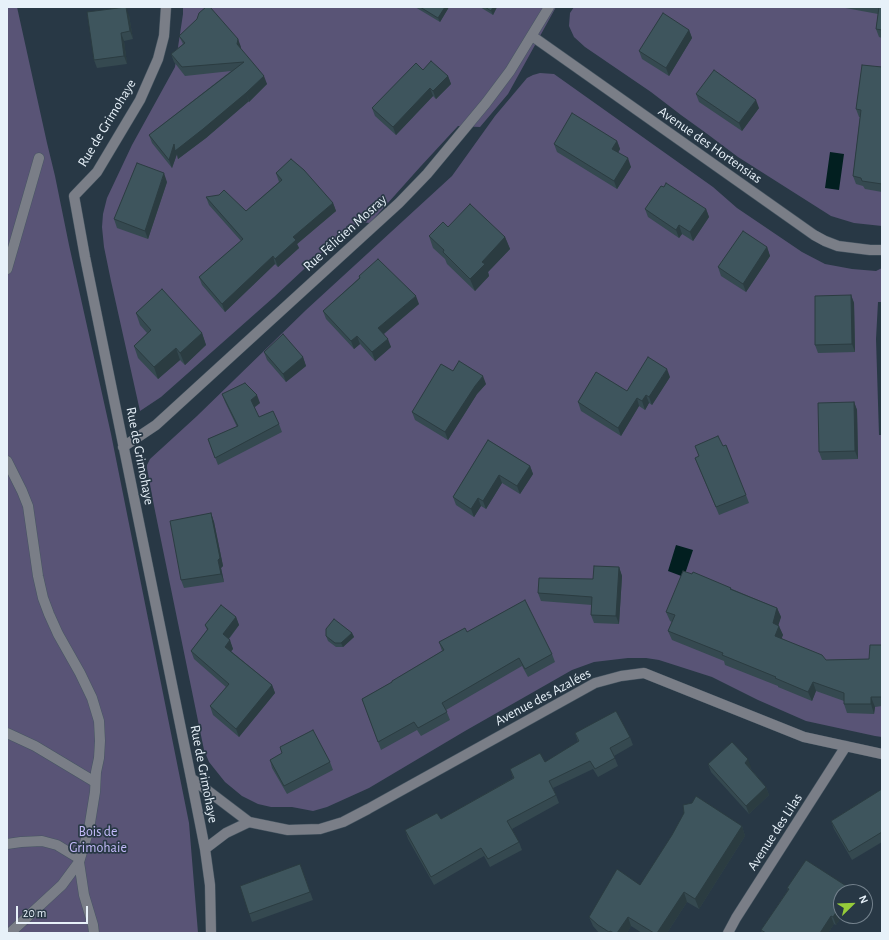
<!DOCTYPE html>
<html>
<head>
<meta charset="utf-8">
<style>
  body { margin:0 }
  #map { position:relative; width:889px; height:940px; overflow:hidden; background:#283845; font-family:"Alegreya Sans",sans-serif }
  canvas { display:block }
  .frame { position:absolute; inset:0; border:8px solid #e7f1f9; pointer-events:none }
  .north { position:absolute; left:833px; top:884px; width:40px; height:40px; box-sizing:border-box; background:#283845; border:1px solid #74828d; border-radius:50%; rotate:67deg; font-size:11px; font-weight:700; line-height:16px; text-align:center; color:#e7f1f9 }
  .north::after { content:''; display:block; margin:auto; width:14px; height:18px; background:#96cc3a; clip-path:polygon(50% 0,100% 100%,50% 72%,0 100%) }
  .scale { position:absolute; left:16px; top:906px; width:72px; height:18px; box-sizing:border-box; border:2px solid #e7f1f9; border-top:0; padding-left:5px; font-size:12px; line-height:14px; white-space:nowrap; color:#e7f1f9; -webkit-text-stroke:3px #283845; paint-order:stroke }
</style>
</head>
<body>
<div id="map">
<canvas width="889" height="940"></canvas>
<div class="frame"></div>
<div class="north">N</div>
<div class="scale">20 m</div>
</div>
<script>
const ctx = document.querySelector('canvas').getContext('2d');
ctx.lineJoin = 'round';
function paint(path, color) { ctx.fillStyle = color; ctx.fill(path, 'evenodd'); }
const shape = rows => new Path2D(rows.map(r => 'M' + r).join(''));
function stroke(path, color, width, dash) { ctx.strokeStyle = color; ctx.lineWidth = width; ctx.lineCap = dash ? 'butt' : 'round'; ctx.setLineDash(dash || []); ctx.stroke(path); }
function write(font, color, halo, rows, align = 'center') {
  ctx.font = font + ' "Alegreya Sans",sans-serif'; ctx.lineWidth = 3.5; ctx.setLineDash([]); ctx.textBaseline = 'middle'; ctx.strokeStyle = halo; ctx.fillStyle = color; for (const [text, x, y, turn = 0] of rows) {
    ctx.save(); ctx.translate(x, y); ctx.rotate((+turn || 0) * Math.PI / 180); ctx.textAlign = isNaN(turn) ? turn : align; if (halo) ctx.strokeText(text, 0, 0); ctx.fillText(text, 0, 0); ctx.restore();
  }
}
const green = shape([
  [7,7,17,7,47,143,55,176,69,245,111,434,189,823,198,933,7,933],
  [183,7,556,7,508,94,480,127,458,126,421,166,370,223,358,222,317,257,274,297,161,397,140,411,111,281,104,247,102,227,103,214,107,198,132,145,175,67,183,14],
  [574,7,882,7,882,226,854,223,831,216,738,157,706,133,681,115,651,92,585,47,574,37,569,26,570,13],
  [540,73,554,74,713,187,737,208,802,252,825,264,852,269,876,271,882,268,882,260,882,302,878,302,876,339,879,435,882,435,882,737,875,736,806,721,758,700,712,677,659,660,646,658,628,658,594,662,572,670,465,731,369,788,327,807,313,811,292,807,271,807,258,804,242,796,225,782,209,762,204,750,154,506,147,468,147,465,150,459,197,416,306,310,452,176,495,116,527,78,533,75]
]);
const water = shape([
  [830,152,844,154,839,190,825,188],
  [676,545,693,550,684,577,668,571]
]);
const minor = shape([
  [166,7,164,36,158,59,140,100,97,172,74,196,85,257,191,778,205,849,210,885,211,933],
  [532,36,814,235,825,241,838,246,870,250,882,250],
  [7,269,39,158],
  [123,447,156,425,399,203,427,174,486,103,510,71,549,7],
  [7,461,22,491,28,506,38,576,43,598,49,614,58,634,80,673,92,698,99,721,100,741,99,758,96,772,95,792,89,829,79,862,62,885,10,933],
  [7,733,35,746,95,782],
  [191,778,249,822,288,830,320,829,343,822,368,809,595,683,621,676,644,673,804,737,882,754],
  [7,844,21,842,42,841,57,845,80,859],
  [205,849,226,833,249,822],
  [79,862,84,895,93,925,94,933],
  [728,933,736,918,846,746]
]);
const wall = shape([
  [415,7,449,7,440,22],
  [480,7,497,7,493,15],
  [840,7,882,7,882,38,879,37,876,29,878,14],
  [129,15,133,39,124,41,127,64,97,68,94,60],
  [689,30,692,38,669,76,642,59,639,51],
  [179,36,238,39,240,48,267,84,249,102,249,101,206,138,178,159,177,154,172,168,152,143,149,135,231,71,185,76,174,62,171,54,183,44],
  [882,67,882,192,865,189,863,186,856,184,853,176,860,117,859,117,856,109],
  [448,76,451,84,436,99,433,96,396,135,375,116,372,108],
  [696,94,759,108,742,131,699,102],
  [617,141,620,149,618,153,631,167,617,189,557,152,554,144],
  [276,173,333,203,336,211,297,244,299,248,278,267,275,264,225,312,202,285,199,277,241,241,209,205,206,197,246,211,279,182],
  [167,182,148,239,117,228,114,219],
  [645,209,706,209,709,217,693,241,682,234,679,238,648,217],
  [448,227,505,237,510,249,488,272,489,276,475,291,447,264,445,259,433,248,429,236],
  [767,247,770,256,746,292,721,276,718,267],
  [359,276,419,304,384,334,391,347,375,361,360,344,354,349,326,319,323,311,359,278],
  [851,295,854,303,855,352,818,353,815,345],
  [136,313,202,333,206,345,185,365,180,360,158,379,138,358,134,346,147,333,140,325],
  [264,352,303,357,306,366,286,382,267,360],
  [453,371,486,384,477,394,448,440,415,420,412,412],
  [670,377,652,405,649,403,645,410,639,406,621,436,581,411,578,402,627,391],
  [222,394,260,403,254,408,259,417,279,424,282,432,218,465,208,439,237,427,225,402],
  [854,402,857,410,858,459,822,460,819,452],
  [488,440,530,466,533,474,520,494,502,483,486,509,481,506,474,517,456,505,453,497],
  [695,458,746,495,749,503,719,515],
  [211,513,214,522,223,566,221,568,224,582,184,588,181,580],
  [619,567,622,576,619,624,594,623,591,615,592,605,541,601,538,593,593,579],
  [731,588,732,589,777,608,781,617,778,625,783,635,781,638,826,660,869,659,882,645,882,706,875,707,874,714,847,713,844,704,844,701,816,691,812,701,778,687,778,686,725,665,724,661,672,640,668,631,672,622,670,621,666,612],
  [236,617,239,625,229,639,233,649,231,651,272,685,275,693,239,737,213,715,210,706,226,687,194,659,191,651,207,630,205,625],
  [467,632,552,654,555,662,528,677,522,666,446,710,450,720,421,736,417,730,381,750,362,699,392,682,442,651,439,642],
  [352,633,354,637,343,647,336,647,328,641,326,636],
  [575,733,630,737,633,745,614,756,618,766,598,777,593,769,553,788,556,795,559,803,512,829,519,842,522,850,490,867,484,856,434,885,408,839,405,830,441,819,513,778,510,769,545,762,578,742],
  [270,760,330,762,333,770,287,794,272,768],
  [708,764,751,767,750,768,766,787,769,795,749,814,711,772],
  [882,789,882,842,852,860,834,829,831,821],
  [742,826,745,836,699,909,687,902,667,933,642,933,631,926,627,933,599,933,593,926,589,917,640,885],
  [300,864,313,900,252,922,240,886],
  [787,888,851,889,852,892,841,892,841,916,842,916,836,925,834,924,828,933,762,933,761,930,788,890]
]);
const shadedWall = shape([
  [126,7,129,15,133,39,130,31],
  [445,7,449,7,440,22,438,18],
  [493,7,497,7,493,15,491,11],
  [689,30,692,38,669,76,666,68],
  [121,33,124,41,127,64,124,56],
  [238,39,241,47,240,52,237,44],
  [264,76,267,84,249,102,246,93],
  [448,76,451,84,436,99,433,91],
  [430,88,433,96,396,135,393,127],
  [246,93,249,101,206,138,178,159,177,154,172,168,169,160,174,144],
  [756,100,759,108,742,131,739,123],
  [617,141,620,149,615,158,612,149],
  [628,158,631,167,617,189,614,181],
  [164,173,167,182,148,239,145,231],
  [333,203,336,211,297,244,299,248,278,267,275,259,293,237],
  [706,209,709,217,693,241,690,232],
  [679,225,682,234,679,238,676,230],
  [505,237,510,249,488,272,489,276,475,291,470,279,482,262],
  [767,247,770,256,746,292,743,284],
  [273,256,275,264,225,312,222,304],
  [851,295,854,303,855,352,852,344],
  [416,296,419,304,381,336,378,328],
  [202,333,206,345,185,365,180,353],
  [357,336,360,344,354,349,351,341],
  [388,339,391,347,375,361,372,352],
  [176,348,180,360,158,379,154,367],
  [303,357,306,366,286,382,283,374],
  [667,369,670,377,652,405,649,397],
  [483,376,486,384,477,394,448,440,445,432,475,386],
  [257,395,260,403,253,408,251,400],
  [646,395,649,403,645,410,642,401],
  [637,398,639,406,621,436,618,428],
  [854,402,857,410,858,459,855,451],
  [530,466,533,474,520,494,517,486],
  [499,475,502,483,486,509,483,501],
  [478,498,481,506,474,517,471,509],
  [211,513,214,522,223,566,221,568,224,582,221,574,218,560],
  [619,567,622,576,619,624,616,616],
  [777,608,781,617,776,633,773,623],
  [236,617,239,625,226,642,223,634],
  [779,626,783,635,779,645,775,636],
  [352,633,354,637,343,647,341,643],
  [230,640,233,649,228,655,225,647],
  [813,682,816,691,812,701,808,692],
  [272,685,275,693,239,737,236,729],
  [871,697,875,707,874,714,871,704],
  [748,759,751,767,748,771,745,763],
  [766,787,769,795,749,814,746,806],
  [742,826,745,836,699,909,695,899],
  [684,892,687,902,667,933,657,933],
  [841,905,841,916,842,916,836,925,833,917],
  [831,916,834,924,828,933,820,933],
  [628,917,631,926,627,933,617,933]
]);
const building = shape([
  [126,7,130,31,121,33,124,56,94,60,87,12,126,7],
  [206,7,210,7,238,39,237,44,264,76,246,93,203,129,175,151,174,144,169,160,149,135,244,62,182,67,171,54,185,43,179,36,197,19,199,13,206,7],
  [420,7,445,7,438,18,420,7],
  [485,7,493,7,491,11,485,7],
  [879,7,882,7,882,30,876,29,879,7],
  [663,13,689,30,666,68,639,51,663,13],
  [431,61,448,76,433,91,430,88,393,127,372,108,416,63,423,70,431,61],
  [862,65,882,67,882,184,862,181,861,178,853,176,861,110,856,109,862,65],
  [714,70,756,100,739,123,696,94,714,70],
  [572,113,617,141,612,149,628,158,614,181,554,144,572,113],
  [291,159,304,170,333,203,293,237,296,240,275,259,273,256,222,304,199,277,243,239,206,197,219,195,224,190,246,211,282,180,276,173,291,159],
  [137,163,164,173,145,231,114,219,137,163],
  [666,183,706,209,690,232,679,225,676,230,645,209,661,186,664,187,666,183],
  [470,204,505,237,482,262,485,264,470,279,443,252,444,250,429,236,443,222,448,227,470,204],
  [743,231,767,247,743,284,718,267,743,231],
  [378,259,416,296,378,328,388,339,372,352,357,336,351,341,323,311,360,278,359,276,378,259],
  [162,289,202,333,180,353,176,348,154,367,134,346,151,330,136,313,162,289],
  [851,295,852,344,815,345,815,296,851,295],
  [283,334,303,357,283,374,264,352,283,334],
  [648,357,667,369,649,397,646,395,642,401,637,398,618,428,578,402,596,372,627,391,648,357],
  [459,361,483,376,475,386,445,432,412,412,441,364,453,371,459,361],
  [245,383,257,395,251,400,259,417,273,411,279,424,215,458,208,439,238,426,222,394,245,383],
  [854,402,855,451,819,452,818,403,854,402],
  [718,436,723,446,726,445,746,495,716,507,695,458,699,456,695,446,718,436],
  [488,440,530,466,517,486,499,475,483,501,478,498,471,509,453,497,488,440],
  [211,513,220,558,218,560,221,574,181,580,170,521,211,513],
  [594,566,619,567,616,616,591,615,592,597,538,593,539,578,593,579,594,566],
  [683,571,692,574,693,572,731,588,730,589,777,608,773,623,779,626,775,636,822,655,826,660,869,659,870,645,882,645,882,697,871,697,871,704,844,704,844,693,813,682,808,692,775,678,776,677,722,655,723,653,668,631,675,615,666,612,683,571],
  [525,600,552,654,525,669,519,658,442,703,447,712,418,728,414,722,378,742,362,699,392,682,392,681,444,650,439,642,465,628,467,632,525,600],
  [221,605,236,617,223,634,230,640,225,647,272,685,236,729,210,706,229,684,191,651,208,629,205,625,221,605],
  [334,619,352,633,341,643,335,643,326,636,326,629,334,619],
  [616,711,630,737,610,748,615,758,595,769,590,761,549,781,556,795,507,821,519,842,488,859,481,848,431,877,405,830,437,813,441,819,514,778,510,769,540,753,545,762,579,741,575,733,616,711],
  [313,730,330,762,284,786,270,760,282,753,280,747,313,730],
  [732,742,748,759,745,763,766,787,746,806,708,764,732,742],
  [882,789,882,832,849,852,831,821,882,789],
  [696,796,742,826,695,899,684,892,657,933,654,933,628,917,617,933,614,933,610,931,609,932,598,925,589,917,617,869,640,885,672,835,684,813,683,805,692,803,696,796],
  [806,860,851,889,849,892,841,892,841,905,833,917,831,916,820,933,766,933,761,930,789,889,787,888,806,860],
  [300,864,310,892,249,914,240,886,300,864]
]);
const streetNames = [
  ["Rue de Grimohaye",107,123,-59],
  ["Avenue des Hortensias",710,145,35],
  ["Rue Félicien Mosray",345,233,-42],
  ["Rue de Grimohaye",140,456,79],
  ["Avenue des Azalées",543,697,-28],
  ["Rue de Grimohaye",204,774,79],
  ["Avenue des Lilas",775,832,-57]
];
const parkNames = [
  ["Bois de",98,832],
  ["Grimohaie",98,848]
];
paint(green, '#595476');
paint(water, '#021f20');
stroke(minor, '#475662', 11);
stroke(minor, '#7a7e87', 10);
paint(wall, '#354950');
paint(shadedWall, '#2b3c41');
paint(building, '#3e555d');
stroke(building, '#2b3c41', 1);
write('14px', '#e7f1f9', '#283845', streetNames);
write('14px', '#c4bbfa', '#283845', parkNames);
</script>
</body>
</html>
